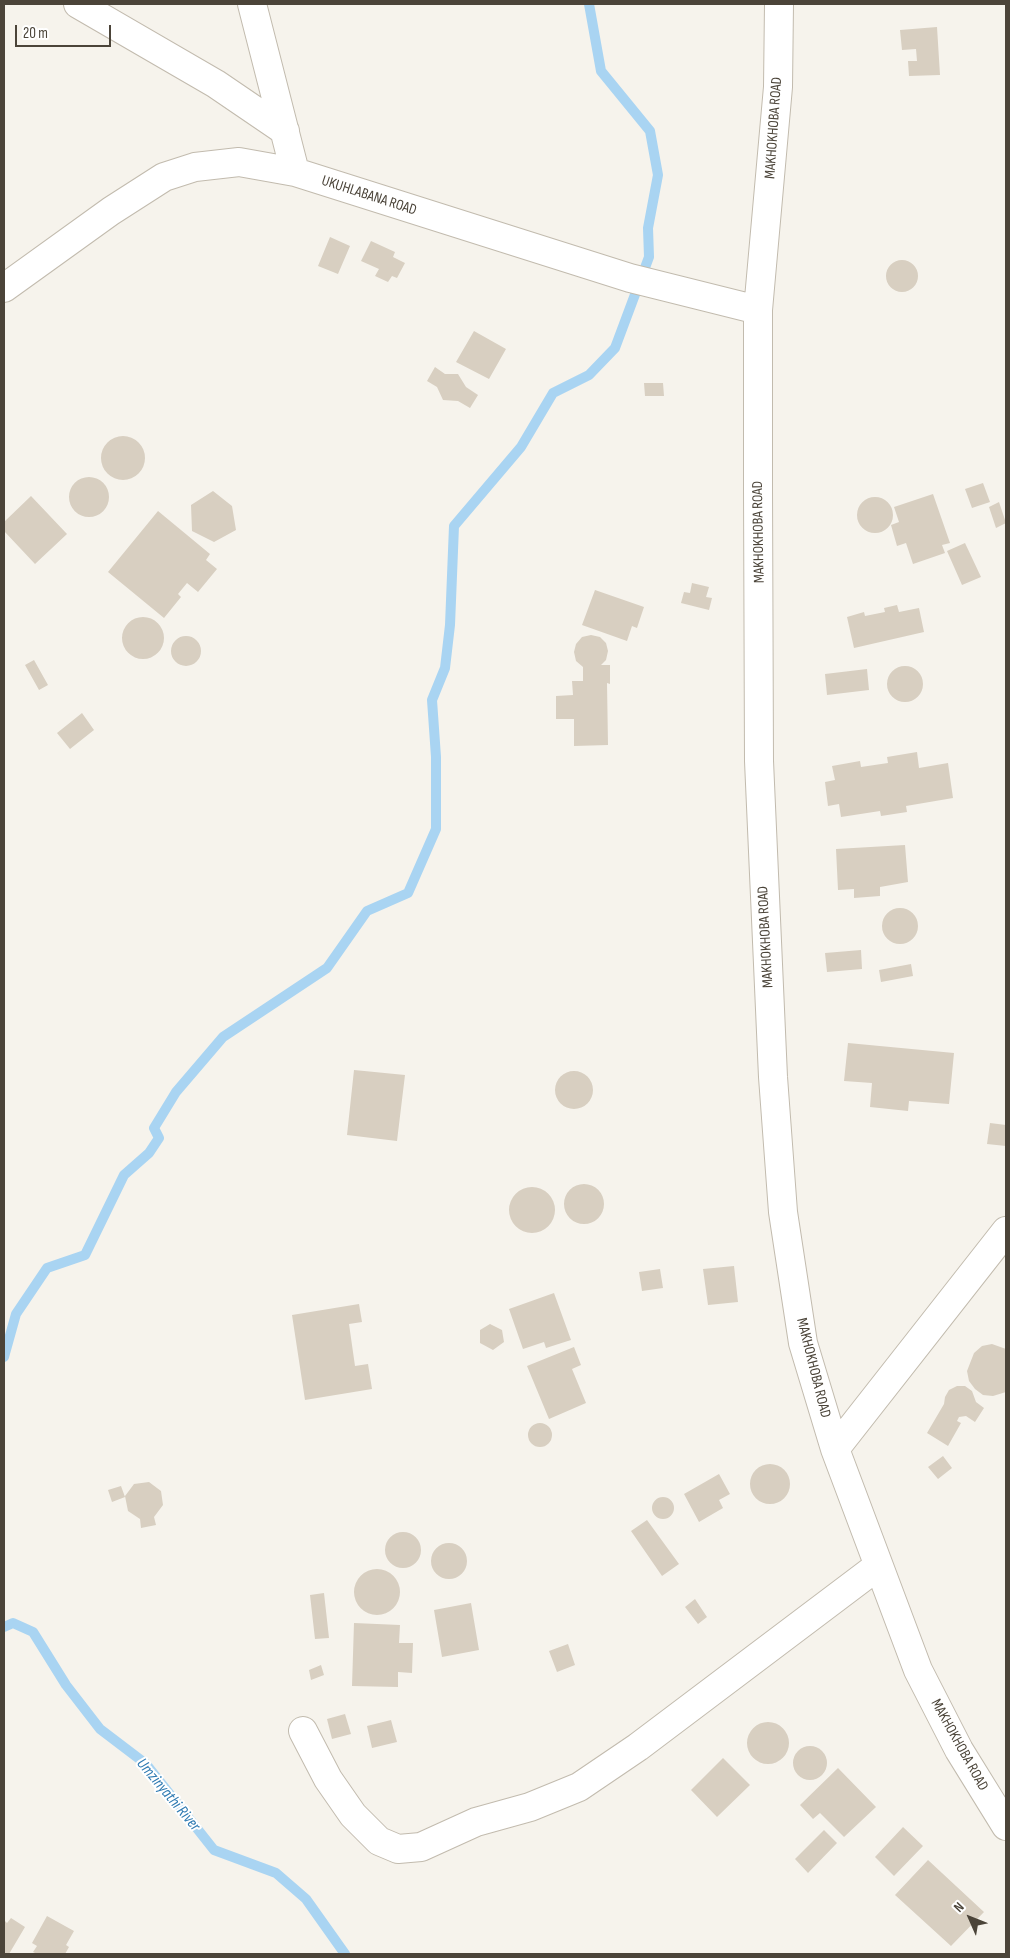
<!DOCTYPE html>
<html>
<head>
<meta charset="utf-8">
<style>
  body { margin:0 }
  #map { position:relative; width:1010px; height:1958px; overflow:hidden; background:#f6f3ec; font-family:"Sofia Sans Condensed",sans-serif }
  canvas { display:block }
  .frame { position:absolute; inset:0; border:5px solid #4b4439; pointer-events:none }
  .north { position:absolute; left:945px; top:1893px; width:50px; height:50px; -webkit-text-stroke:4px #fff; paint-order:stroke; rotate:314deg; font-size:14px; font-weight:700; line-height:20px; text-align:center; color:#4b4439 }
  .north::after { content:''; display:block; margin:auto; width:18px; height:22px; background:#4b4439; clip-path:polygon(50% 0,100% 100%,50% 72%,0 100%) }
  .scale { position:absolute; left:15px; top:25px; width:96px; height:22px; box-sizing:border-box; border:2px solid #4b4439; border-top:0; padding-left:6px; font-size:15px; line-height:18px; white-space:nowrap; color:#4b4439; -webkit-text-stroke:4px #fff; paint-order:stroke }
</style>
</head>
<body>
<div id="map">
<canvas width="1010" height="1958"></canvas>
<div class="frame"></div>
<div class="north">N</div>
<div class="scale">20 m</div>
</div>
<script>
const ctx = document.querySelector('canvas').getContext('2d');
ctx.lineJoin = 'round';
const shape = rows => new Path2D(rows.map(r => 'M' + r).join(''));
function stroke(path, color, width, dash) { ctx.strokeStyle = color; ctx.lineWidth = width; ctx.lineCap = dash ? 'butt' : 'round'; ctx.setLineDash(dash || []); ctx.stroke(path); }
function paint(path, color) { ctx.fillStyle = color; ctx.fill(path, 'evenodd'); }
function write(font, color, halo, rows, align = 'center') {
  ctx.font = font + ' "Sofia Sans Condensed",sans-serif'; ctx.lineWidth = 4; ctx.setLineDash([]); ctx.textBaseline = 'middle'; ctx.strokeStyle = halo; ctx.fillStyle = color; for (const [text, x, y, turn = 0] of rows) {
    ctx.save(); ctx.translate(x, y); ctx.rotate((+turn || 0) * Math.PI / 180); ctx.textAlign = isNaN(turn) ? turn : align; if (halo) ctx.strokeText(text, 0, 0); ctx.fillText(text, 0, 0); ctx.restore();
  }
}
const stream = shape([
  [4,1357,16,1314,47,1268,85,1255,124,1175,149,1153,159,1138,154,1128,176,1092,223,1037,327,968,367,911,408,893,436,829,436,757,432,700,445,668,450,625,454,526,521,447,553,393,589,375,615,348,649,257,648,228,658,175,650,131,601,71,589,4],
  [4,1627,13,1623,33,1632,66,1685,100,1729,146,1764,214,1850,276,1873,306,1899,345,1954]
]);
const building = shape([
  [937,27,940,75,909,76,908,61,917,61,916,49,902,50,900,30],
  [330,237,350,246,338,274,318,266],
  [371,241,395,252,393,257,405,263,397,278,392,276,388,282,375,276,379,269,361,261],
  '886 276a16 16 0 1 1 32 0a16 16 0 1 1-32 0Z',
  [474,331,506,349,489,379,456,362],
  [435,367,445,374,458,374,466,387,478,395,470,408,458,401,443,400,437,387,427,381],
  [644,383,663,383,664,396,645,396],
  '101 458a22 22 0 1 1 44 0a22 22 0 1 1-44 0Z',
  '69 497a20 20 0 1 1 40 0a20 20 0 1 1-40 0Z',
  [983,483,990,502,972,508,965,489],
  [213,491,232,506,236,530,214,542,192,531,191,505],
  [933,494,950,543,942,545,945,553,913,564,906,543,897,546,891,525,899,522,894,507],
  [31,496,67,534,35,564,4,531,4,522],
  '857 515a18 18 0 1 1 36 0a18 18 0 1 1-36 0Z',
  [999,502,1006,523,996,528,989,507],
  [158,511,210,554,206,560,217,569,198,592,187,583,178,594,181,597,164,618,108,572],
  [965,543,981,577,962,585,947,551],
  [692,583,709,587,706,597,712,598,709,610,681,603,684,592,690,593],
  [595,590,644,607,637,628,632,626,627,641,582,625],
  [897,605,899,612,919,608,924,632,854,648,847,617,864,612,865,616,885,612,884,608],
  '122 638a21 21 0 1 1 42 0a21 21 0 1 1-42 0Z',
  [591,635,600,637,606,643,608,651,606,660,601,665,610,665,610,684,607,683,608,745,574,746,574,719,556,719,556,696,573,695,572,681,583,681,583,667,576,661,574,652,576,644,582,637],
  '171 651a15 15 0 1 1 30 0a15 15 0 1 1-30 0Z',
  [34,660,48,685,39,690,25,665],
  '887 684a18 18 0 1 1 36 0a18 18 0 1 1-36 0Z',
  [867,669,869,690,827,695,825,674],
  [82,713,94,730,70,749,57,733],
  [917,752,919,768,948,763,953,798,906,806,907,812,881,816,880,811,841,817,839,804,828,806,825,782,835,780,832,766,860,761,861,767,888,763,887,757],
  [905,845,908,882,880,887,880,896,854,898,854,889,838,890,836,849],
  '882 926a18 18 0 1 1 36 0a18 18 0 1 1-36 0Z',
  [861,950,862,969,827,972,825,953],
  [911,964,913,976,881,982,879,970],
  [848,1043,954,1053,949,1104,909,1101,908,1111,870,1107,872,1083,844,1081],
  [354,1070,405,1075,397,1141,347,1135],
  '555 1090a19 19 0 1 1 38 0a19 19 0 1 1-38 0Z',
  [990,1123,1006,1125,1006,1146,987,1144],
  '564 1204a20 20 0 1 1 40 0a20 20 0 1 1-40 0Z',
  '509 1210a23 23 0 1 1 46 0a23 23 0 1 1-46 0Z',
  [734,1266,738,1302,708,1305,703,1269],
  [660,1269,663,1288,642,1291,639,1272],
  [554,1293,571,1340,546,1348,544,1342,523,1349,509,1309],
  [359,1304,362,1322,349,1324,355,1366,368,1364,372,1389,305,1400,292,1315],
  [490,1324,502,1330,504,1342,493,1350,480,1343,480,1330],
  [992,1344,1006,1349,1006,1392,993,1396,983,1395,975,1389,969,1381,967,1371,974,1353,982,1346],
  [574,1347,581,1365,572,1369,586,1403,549,1419,527,1366],
  [957,1386,965,1386,972,1391,976,1402,984,1408,975,1422,966,1416,959,1417,957,1421,961,1423,948,1446,927,1433,944,1404,945,1397,949,1390],
  '528 1435a12 12 0 1 1 24 0a12 12 0 1 1-24 0Z',
  [943,1456,952,1468,938,1479,928,1467],
  '750 1484a20 20 0 1 1 40 0a20 20 0 1 1-40 0Z',
  [719,1474,730,1494,719,1500,723,1508,699,1522,684,1494],
  [149,1482,161,1491,163,1505,154,1517,156,1525,141,1528,140,1519,128,1511,125,1496,134,1484],
  [121,1486,125,1497,112,1502,108,1490],
  '652 1508a11 11 0 1 1 22 0a11 11 0 1 1-22 0Z',
  [647,1520,679,1564,662,1576,631,1531],
  '385 1550a18 18 0 1 1 36 0a18 18 0 1 1-36 0Z',
  '431 1561a18 18 0 1 1 36 0a18 18 0 1 1-36 0Z',
  '354 1592a23 23 0 1 1 46 0a23 23 0 1 1-46 0Z',
  [324,1593,329,1638,315,1639,310,1595],
  [695,1599,707,1617,698,1624,685,1607],
  [471,1603,479,1650,442,1657,434,1610],
  [354,1623,400,1625,399,1643,413,1643,412,1673,398,1672,398,1687,352,1686],
  [568,1644,575,1665,557,1672,549,1651],
  [321,1665,324,1675,311,1680,309,1670],
  [345,1714,351,1734,332,1739,327,1719],
  [391,1720,397,1742,372,1748,367,1726],
  '747 1743a21 21 0 1 1 42 0a21 21 0 1 1-42 0Z',
  '793 1763a17 17 0 1 1 34 0a17 17 0 1 1-34 0Z',
  [723,1758,750,1785,717,1817,691,1790],
  [838,1768,876,1807,844,1837,820,1813,813,1819,800,1805],
  [903,1827,923,1846,894,1876,875,1857],
  [824,1830,837,1843,808,1873,795,1859],
  [928,1860,984,1912,951,1946,895,1895],
  [47,1916,74,1931,66,1945,69,1947,65,1954,37,1954,33,1952,37,1946,32,1943],
  [11,1918,25,1927,9,1954,4,1954,4,1920,7,1923]
]);
const minor = shape([
  [78,4,216,84,285,131],
  [252,4,295,172],
  [779,4,778,87,758,310,758,490,759,761,773,1077,783,1212,803,1343,835,1449,918,1670,959,1750,1006,1826],
  [4,288,111,211,164,177,195,167,239,162,295,172,630,278,758,310],
  [835,1449,1006,1231],
  [303,1731,328,1779,353,1815,379,1841,398,1849,421,1847,476,1822,530,1807,579,1787,638,1747,878,1566]
]);
const streetNames = [
  ["MAKHOKHOBA ROAD",774,128,-86],
  ["UKUHLABANA ROAD",369,196,18],
  ["MAKHOKHOBA ROAD",759,532,-91],
  ["MAKHOKHOBA ROAD",766,937,-93],
  ["MAKHOKHOBA ROAD",813,1368,76],
  ["MAKHOKHOBA ROAD",959,1745,61]
];
const waterNames = [
  ["Umzinyathi River",168,1795,50]
];
stroke(stream, '#a9d4f2', 10);
paint(building, '#d8cfc1');
stroke(minor, '#c2bbae', 30);
stroke(minor, '#fff', 28);
write('15px', '#4b4439', '#fff', streetNames);
write('italic 16px', '#2e7ab2', '#fff', waterNames);
</script>
</body>
</html>
